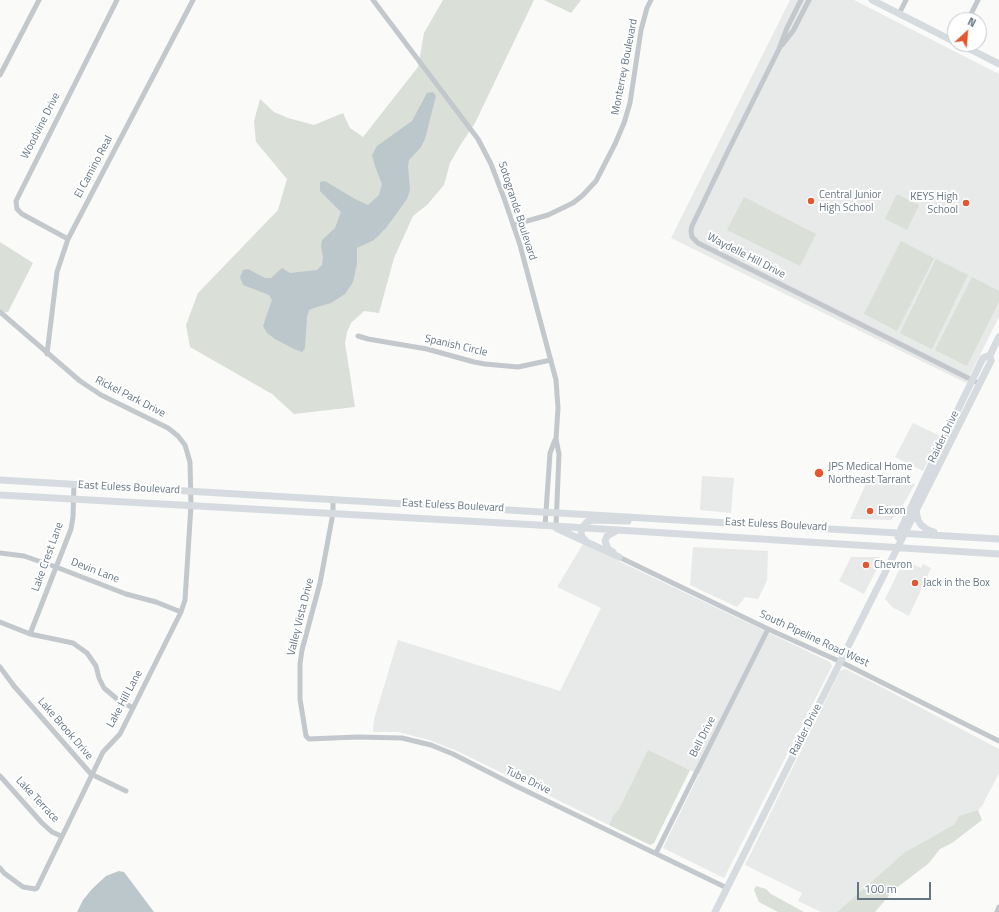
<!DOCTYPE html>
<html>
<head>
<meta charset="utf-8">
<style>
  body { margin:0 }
  #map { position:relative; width:999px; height:912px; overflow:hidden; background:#fafaf8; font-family:"Titillium Web",sans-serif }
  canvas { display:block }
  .north { position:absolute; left:947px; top:12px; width:40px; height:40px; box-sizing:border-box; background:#fff; border:1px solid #c1c8cd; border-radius:50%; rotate:26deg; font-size:11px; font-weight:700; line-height:16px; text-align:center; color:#657683 }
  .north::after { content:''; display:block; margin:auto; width:14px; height:18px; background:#e4572e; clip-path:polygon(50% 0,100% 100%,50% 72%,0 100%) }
  .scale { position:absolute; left:857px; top:882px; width:74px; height:18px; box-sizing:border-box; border:2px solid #657683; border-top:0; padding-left:5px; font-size:12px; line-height:14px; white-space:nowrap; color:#657683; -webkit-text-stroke:3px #fff; paint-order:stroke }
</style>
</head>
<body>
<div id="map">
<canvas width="999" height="912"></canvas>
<div class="north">N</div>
<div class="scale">100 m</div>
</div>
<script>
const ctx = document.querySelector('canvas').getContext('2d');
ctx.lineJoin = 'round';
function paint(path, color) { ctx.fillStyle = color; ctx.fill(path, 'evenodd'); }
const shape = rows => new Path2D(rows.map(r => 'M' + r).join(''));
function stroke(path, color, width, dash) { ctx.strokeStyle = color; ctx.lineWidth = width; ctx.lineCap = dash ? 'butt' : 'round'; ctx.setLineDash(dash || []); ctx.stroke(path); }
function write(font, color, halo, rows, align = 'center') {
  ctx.font = font + ' "Titillium Web",sans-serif'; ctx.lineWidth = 4; ctx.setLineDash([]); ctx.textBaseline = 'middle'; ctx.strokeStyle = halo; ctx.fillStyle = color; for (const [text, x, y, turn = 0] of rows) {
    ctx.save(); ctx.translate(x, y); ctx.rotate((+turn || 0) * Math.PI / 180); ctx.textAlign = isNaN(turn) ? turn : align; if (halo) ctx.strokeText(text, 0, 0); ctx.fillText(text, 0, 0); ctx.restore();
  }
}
const built = shape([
  [790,0,854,0,999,74,999,317,966,383,671,238],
  [913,423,940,436,923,471,895,457],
  [702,476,734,478,731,513,700,510],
  [869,477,915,484,899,512,891,520,850,519],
  [583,544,830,662,832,666,724,878,663,848,699,774,648,751,619,809,613,816,609,825,457,751,429,740,398,732,373,732,374,719,398,640,560,691,601,608,557,587],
  [693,547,768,551,767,581,758,599,745,597,737,607,690,585],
  [851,557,880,557,880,563,864,594,839,581],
  [902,564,912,564,921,568,923,564,931,568,909,616,892,607,885,599],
  [845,669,872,682,999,749,999,773,982,806,978,810,960,816,955,824,905,852,837,912,821,912,798,901,802,893,745,865,840,671]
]);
const green = shape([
  [443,0,534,0,475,123,461,144,450,163,444,185,427,205,413,216,394,258,379,313,364,311,351,323,347,332,345,343,355,407,294,414,272,394,190,347,186,325,198,293,278,210,287,179,256,142,254,121,260,99,274,112,288,118,314,125,343,113,350,128,363,137,418,67,424,33],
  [544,0,581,0,571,13],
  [897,194,919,205,907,230,885,219],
  [744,197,816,234,800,266,727,230],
  [901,241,934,258,897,331,864,314],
  [0,242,33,263,8,312,0,313],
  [936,259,968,275,932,349,900,333],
  [972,277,999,291,999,302,967,366,935,350],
  [648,750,690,770,654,843,650,845,609,825,613,816,619,809],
  [978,810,982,820,952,843,940,849,929,863,894,890,875,912,837,912,905,852,955,824,959,816],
  [756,886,766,889,771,894,804,912,778,912,759,902,754,890]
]);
const water = shape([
  [433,92,436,96,425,139,421,147,409,160,408,166,410,190,407,199,386,228,374,240,357,248,357,264,353,282,345,294,331,303,317,307,309,310,307,317,305,348,302,352,294,349,275,339,267,333,263,326,272,300,269,295,243,285,240,277,243,270,248,269,265,278,271,278,282,268,290,273,317,270,322,265,323,257,321,246,322,240,335,228,341,212,320,191,320,182,325,181,355,199,368,205,379,195,382,184,375,166,372,155,377,146,412,121,427,93],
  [119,871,124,872,154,912,77,912,83,900,92,889,106,876]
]);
const minor = shape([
  [373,0,478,139,491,164,504,198,520,245,556,380,558,408,556,439,559,454,556,526],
  [801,0,787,28,779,49,727,153,692,226,691,231,692,237,698,243,980,384],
  [899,14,906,0],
  [968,20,978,0],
  [782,45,793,31,809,0],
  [0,75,39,0],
  [513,225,548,215,573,203,583,195,596,181,615,144,624,123,630,103,641,30,647,8,651,0],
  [68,239,22,214,17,209,16,201,117,0],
  [0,312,80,381,101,395,168,428,178,436,185,445,190,462,191,505,185,600,181,612,120,734,103,752,37,888,35,889,23,887,4,873,0,868],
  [358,336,368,339,427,349,474,362,485,364,518,367,551,360],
  [47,354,57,272,68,239,193,0],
  [333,499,333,513,326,551,320,583,302,650,300,664,300,699,306,736,309,739,357,737,402,738,431,745,453,754,516,786,727,888],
  [545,526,550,453,555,440],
  [0,553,24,556,56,567,126,594,156,602,181,612],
  [619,557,768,629,841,662,999,741],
  [0,622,30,634,73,643,87,653,96,666,99,678,104,688,117,699,133,708],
  [30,634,71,529,73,517,74,484],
  [0,667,14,686,91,774,126,791],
  [0,776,42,823,52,832,61,836],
  [656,853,768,629],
  [997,912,999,907]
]);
const major = shape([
  [872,0,955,42],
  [960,44,999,64],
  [0,480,999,539],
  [0,495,538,525,999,554],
  [916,511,918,520,921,525,928,530,934,532],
  [556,528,619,557],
  [898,537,899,533,933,461,983,358,990,355],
  [588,543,582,537,581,533,582,528,587,522,592,520,628,521],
  [613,552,608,549,605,541,607,536,618,530],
  [715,912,991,361,990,355,999,337]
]);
const markers = [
  [811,201,4,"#e4572e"],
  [966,203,4,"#e4572e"],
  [819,473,5,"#e4572e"],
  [870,511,4,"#e4572e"],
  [866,565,4,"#e4572e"],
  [915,583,4,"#e4572e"]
];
const streetNames = [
  ["Monterrey Boulevard",625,67,-79],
  ["Woodvine Drive",41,126,-63],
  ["El Camino Real",94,167,-62],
  ["Sotogrande Boulevard",517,211,72],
  ["Waydelle Hill Drive",746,256,27],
  ["Spanish Circle",456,346,13],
  ["Rickel Park Drive",130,397,27],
  ["Raider Drive",944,437,-64],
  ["East Euless Boulevard",129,488,3],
  ["East Euless Boulevard",453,506,3],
  ["East Euless Boulevard",776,525,3],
  ["Lake Crest Lane",48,557,-70],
  ["Devin Lane",95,571,21],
  ["Valley Vista Drive",301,617,-76],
  ["South Pipeline Road West",814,639,25],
  ["Lake Hill Lane",125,699,-62],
  ["Lake Brook Drive",65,729,49],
  ["Raider Drive",806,730,-63],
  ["Bell Drive",703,737,-63],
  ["Tube Drive",528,781,26],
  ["Lake Terrace",37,800,47]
];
const poiNames = [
  ["Central Junior",819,195],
  ["High School",819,208],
  ["KEYS High",958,197,"right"],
  ["School",958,210,"right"],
  ["JPS Medical Home",828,467],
  ["Northeast Tarrant",828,480],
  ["Exxon",878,511],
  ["Chevron",874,565],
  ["Jack in the Box",923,583]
];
paint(built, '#e8e9e9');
paint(green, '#dadfd7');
paint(water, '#bbc7cb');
stroke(minor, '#c3c8cc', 5);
stroke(major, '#d6dbdf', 7);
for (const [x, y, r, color] of markers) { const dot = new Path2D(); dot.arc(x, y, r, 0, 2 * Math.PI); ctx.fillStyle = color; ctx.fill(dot); stroke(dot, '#fff', 1.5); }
write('11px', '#657683', '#fff', streetNames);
write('11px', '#657683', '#fff', poiNames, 'left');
</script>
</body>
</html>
